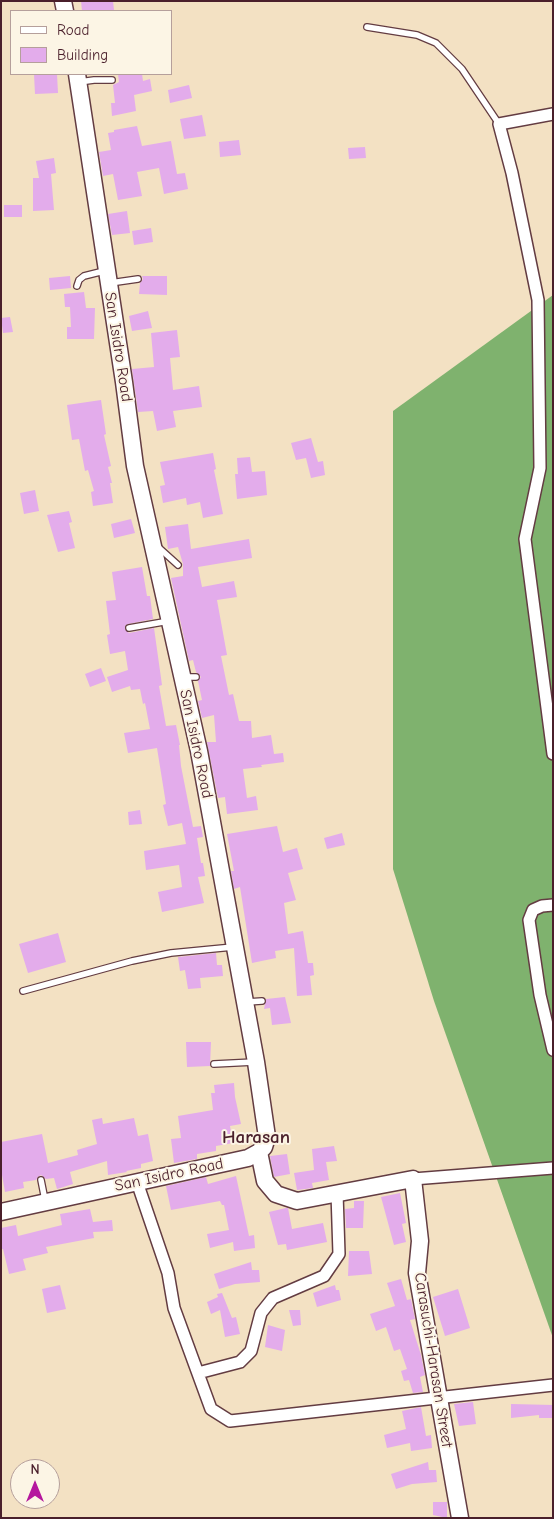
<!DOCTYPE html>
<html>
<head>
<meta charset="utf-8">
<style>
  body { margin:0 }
  #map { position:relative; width:554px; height:1519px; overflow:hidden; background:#f3e1c3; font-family:"Comic Neue",sans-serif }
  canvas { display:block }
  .frame { position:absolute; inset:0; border:2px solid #4a1f2b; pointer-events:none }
  .legend { position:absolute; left:10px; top:10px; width:162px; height:65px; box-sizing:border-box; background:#fcf5e5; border:1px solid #b59f9b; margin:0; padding:6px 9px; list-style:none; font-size:15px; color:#4a1f2b }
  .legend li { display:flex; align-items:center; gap:10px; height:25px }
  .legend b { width:25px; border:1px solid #b59f9b }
  .north { position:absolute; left:10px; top:1459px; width:50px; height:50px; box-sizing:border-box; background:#fcf5e5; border:1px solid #b59f9b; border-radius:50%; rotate:0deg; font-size:14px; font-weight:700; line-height:20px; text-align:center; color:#4a1f2b }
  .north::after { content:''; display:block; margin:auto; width:18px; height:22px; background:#b5179e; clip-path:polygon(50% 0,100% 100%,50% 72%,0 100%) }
</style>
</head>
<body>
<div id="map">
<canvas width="554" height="1519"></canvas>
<div class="frame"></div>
<ul class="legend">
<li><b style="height:6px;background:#fff"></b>Road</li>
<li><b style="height:14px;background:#e3aceb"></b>Building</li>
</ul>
<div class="north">N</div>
</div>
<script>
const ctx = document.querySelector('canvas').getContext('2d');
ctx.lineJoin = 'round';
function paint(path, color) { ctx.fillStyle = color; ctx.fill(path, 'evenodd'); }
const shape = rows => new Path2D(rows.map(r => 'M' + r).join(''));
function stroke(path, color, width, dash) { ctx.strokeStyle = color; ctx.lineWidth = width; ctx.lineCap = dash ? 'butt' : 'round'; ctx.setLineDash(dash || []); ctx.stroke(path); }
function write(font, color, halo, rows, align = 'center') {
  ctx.font = font + ' "Comic Neue",sans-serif'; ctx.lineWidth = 4; ctx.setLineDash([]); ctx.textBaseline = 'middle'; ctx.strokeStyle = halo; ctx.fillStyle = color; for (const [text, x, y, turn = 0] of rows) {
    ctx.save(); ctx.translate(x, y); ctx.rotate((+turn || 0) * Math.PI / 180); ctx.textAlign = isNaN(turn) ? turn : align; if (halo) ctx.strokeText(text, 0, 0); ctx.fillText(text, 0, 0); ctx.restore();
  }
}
const forest = shape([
  [553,295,553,1338,434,1001,393,869,393,411]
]);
const building = shape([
  [81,1,113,1,114,10,82,11],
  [34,74,57,74,58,93,35,94],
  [118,74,142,74,143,81,150,79,152,91,134,95,136,111,112,116,111,103,115,103,113,85,119,82],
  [189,85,192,98,170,103,168,90],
  [202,115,206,136,184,139,180,119],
  [137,126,142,146,171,141,177,174,185,173,188,189,164,194,159,168,137,172,142,196,118,200,113,174,103,176,99,152,111,150,108,133,114,132,114,130],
  [239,140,241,155,220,157,219,142],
  [365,147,366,158,349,159,348,148],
  [54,158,56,173,51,174,54,210,33,211,33,178,39,178,36,161],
  [4,205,22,205,22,217,4,217],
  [127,211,130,233,112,235,108,214],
  [151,228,153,242,134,245,132,231],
  [70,276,71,288,50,290,49,278],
  [142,276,167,276,167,295,139,294,140,283,143,279],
  [84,292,86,308,95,308,94,339,67,339,67,327,71,327,70,307,65,307,64,294],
  [148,311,152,328,132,331,129,316],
  [10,317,13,332,3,333,1,318],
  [177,330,180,357,170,358,173,390,199,386,202,407,173,411,176,427,157,431,153,411,138,412,132,369,154,367,151,333],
  [101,400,106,434,104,435,111,466,108,467,112,483,110,483,113,503,93,506,91,492,94,491,88,470,85,471,79,439,72,440,67,405],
  [311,438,318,462,323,461,325,475,311,478,306,458,296,460,291,443],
  [213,453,216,469,214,470,223,514,203,518,200,502,187,505,186,498,163,503,160,486,165,485,160,462],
  [250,457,252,472,265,471,267,495,237,499,235,474,238,474,237,458],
  [35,490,39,511,24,514,20,493],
  [69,511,72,522,69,523,75,548,58,552,47,515],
  [131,519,135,533,114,538,111,524],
  [188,524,191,549,249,539,252,558,198,567,202,587,234,581,237,597,217,600,227,655,221,656,229,695,233,694,239,721,251,721,252,738,271,735,274,754,283,753,284,762,261,765,262,767,243,769,247,798,256,796,258,810,227,814,225,797,218,798,207,742,216,742,214,715,202,718,198,701,202,700,198,681,201,677,196,672,193,660,189,661,171,578,183,576,183,564,178,547,168,549,165,527],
  [142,567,147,596,150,596,153,619,128,624,125,626,125,629,129,633,154,628,162,685,159,686,166,726,176,725,180,745,179,745,181,766,193,827,201,826,203,837,197,838,201,863,203,863,205,876,198,877,204,903,162,912,158,892,182,887,179,865,146,870,144,851,186,844,182,823,168,826,163,805,166,804,157,748,128,753,124,733,150,729,145,703,143,704,140,689,131,690,130,686,112,692,107,677,128,670,125,651,110,654,107,635,110,634,106,601,116,600,112,572],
  [101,668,106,681,90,687,85,674],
  [140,810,142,824,129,825,128,812],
  [277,826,283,852,297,848,303,869,288,873,296,900,284,903,288,934,303,931,308,963,313,963,314,975,310,976,312,995,297,996,294,948,275,951,276,958,252,963,240,887,234,889,231,871,234,871,227,834],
  [342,833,345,845,327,849,324,838],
  [58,933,66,962,28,973,19,944],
  [216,953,217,965,222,965,223,976,200,978,201,988,188,989,185,970,180,971,178,957],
  [285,997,291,1023,272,1025,270,1008,264,1009,266,999],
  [186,1042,211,1042,210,1066,187,1067],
  [234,1083,235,1097,241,1124,230,1126,233,1143,216,1146,216,1151,197,1154,197,1159,174,1163,171,1139,181,1138,178,1116,213,1110,211,1093,215,1093,214,1085],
  [102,1118,103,1124,134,1118,138,1136,148,1134,153,1161,141,1164,141,1168,126,1171,127,1172,108,1175,107,1161,70,1172,73,1184,57,1189,54,1178,46,1179,41,1175,38,1177,36,1180,23,1182,24,1188,5,1192,1,1169,1,1142,42,1134,48,1163,78,1155,77,1150,97,1144,92,1120],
  [334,1146,337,1161,326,1162,329,1180,312,1183,313,1188,297,1190,294,1173,314,1170,312,1149],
  [287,1154,290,1174,274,1177,270,1156],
  [236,1176,249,1236,254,1235,255,1248,234,1251,233,1242,210,1248,207,1234,229,1230,224,1205,222,1205,220,1201,171,1210,166,1186,206,1177,208,1184],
  [400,1193,406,1223,402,1224,406,1242,394,1245,381,1197],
  [354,1201,364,1201,363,1228,346,1228,345,1209,354,1208],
  [286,1208,288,1208,292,1229,323,1223,327,1242,287,1250,286,1244,278,1245,269,1212],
  [90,1209,93,1222,112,1220,113,1231,93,1232,94,1238,46,1247,48,1253,23,1259,26,1270,9,1274,3,1249,1,1249,1,1228,16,1225,18,1236,62,1225,60,1214],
  [349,1251,369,1251,372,1274,348,1276],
  [251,1262,252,1270,259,1270,260,1282,235,1284,219,1289,214,1274],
  [401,1279,407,1300,411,1299,415,1319,410,1320,421,1355,425,1375,420,1377,423,1392,413,1393,409,1380,404,1381,401,1371,407,1369,400,1349,394,1351,386,1327,376,1331,370,1314,395,1306,387,1283],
  [60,1285,66,1309,47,1313,42,1289],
  [335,1285,336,1290,339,1290,341,1300,317,1307,313,1293],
  [458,1289,470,1328,445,1336,433,1297],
  [222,1293,232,1318,236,1317,240,1334,225,1337,220,1310,211,1314,207,1302,218,1297,217,1294],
  [289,1310,300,1310,301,1325,293,1326],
  [268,1325,285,1330,282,1351,265,1347],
  [473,1402,476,1424,459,1426,454,1404],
  [511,1404,553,1405,553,1418,539,1418,539,1415,511,1418],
  [421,1407,426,1436,431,1435,432,1448,411,1451,410,1443,387,1448,384,1435,406,1429,402,1411],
  [428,1462,429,1470,436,1470,437,1482,412,1484,396,1489,391,1474],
  [433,1502,447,1502,447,1518,433,1515]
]);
const lane = shape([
  [367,27,417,35,436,43,462,69,499,124],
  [79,82,94,80,112,80],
  [110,283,138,279],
  [77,286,79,280,84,276,104,271],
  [158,547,178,565],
  [129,628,169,621],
  [184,677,196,677],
  [23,991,132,961,171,953,233,947],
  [247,1002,262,1001],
  [214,1064,254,1062],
  [41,1180,45,1200]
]);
const street = shape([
  [553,114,499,124,512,173,538,300,540,468,525,539,553,754],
  [553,905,542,906,533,910,529,920,540,995,553,1050],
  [413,1179,553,1168],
  [137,1182,168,1273,174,1308,211,1409,230,1421,553,1385],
  [198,1373,240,1362,251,1351,261,1313,273,1298,324,1276,339,1254,337,1193]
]);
const secondary = shape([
  [63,1,65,11],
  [259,1152,265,1181,276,1194,297,1201,413,1179,420,1241,417,1273,460,1518],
  [1,1212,248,1158,259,1152,264,1147,267,1137,256,1062,199,751,135,466,124,382,77,74]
]);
const streetNames = [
  ["San Isidro Road",118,347,81],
  ["San Isidro Road",196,744,78],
  ["San Isidro Road",169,1175,-12],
  ["Carasuchi-Harasan Street",433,1360,81]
];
const quarterNames = [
  ["Harasan",256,1138]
];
paint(forest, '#7fb26e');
paint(building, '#e3aceb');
stroke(lane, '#633c42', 8);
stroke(street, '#633c42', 14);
stroke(secondary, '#633c42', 19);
stroke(lane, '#fff', 5.5);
stroke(street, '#fff', 11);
stroke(secondary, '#fff', 16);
write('16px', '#4a1f2b', '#fcf5e5', streetNames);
write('bold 19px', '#4a1f2b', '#fcf5e5', quarterNames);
</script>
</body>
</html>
